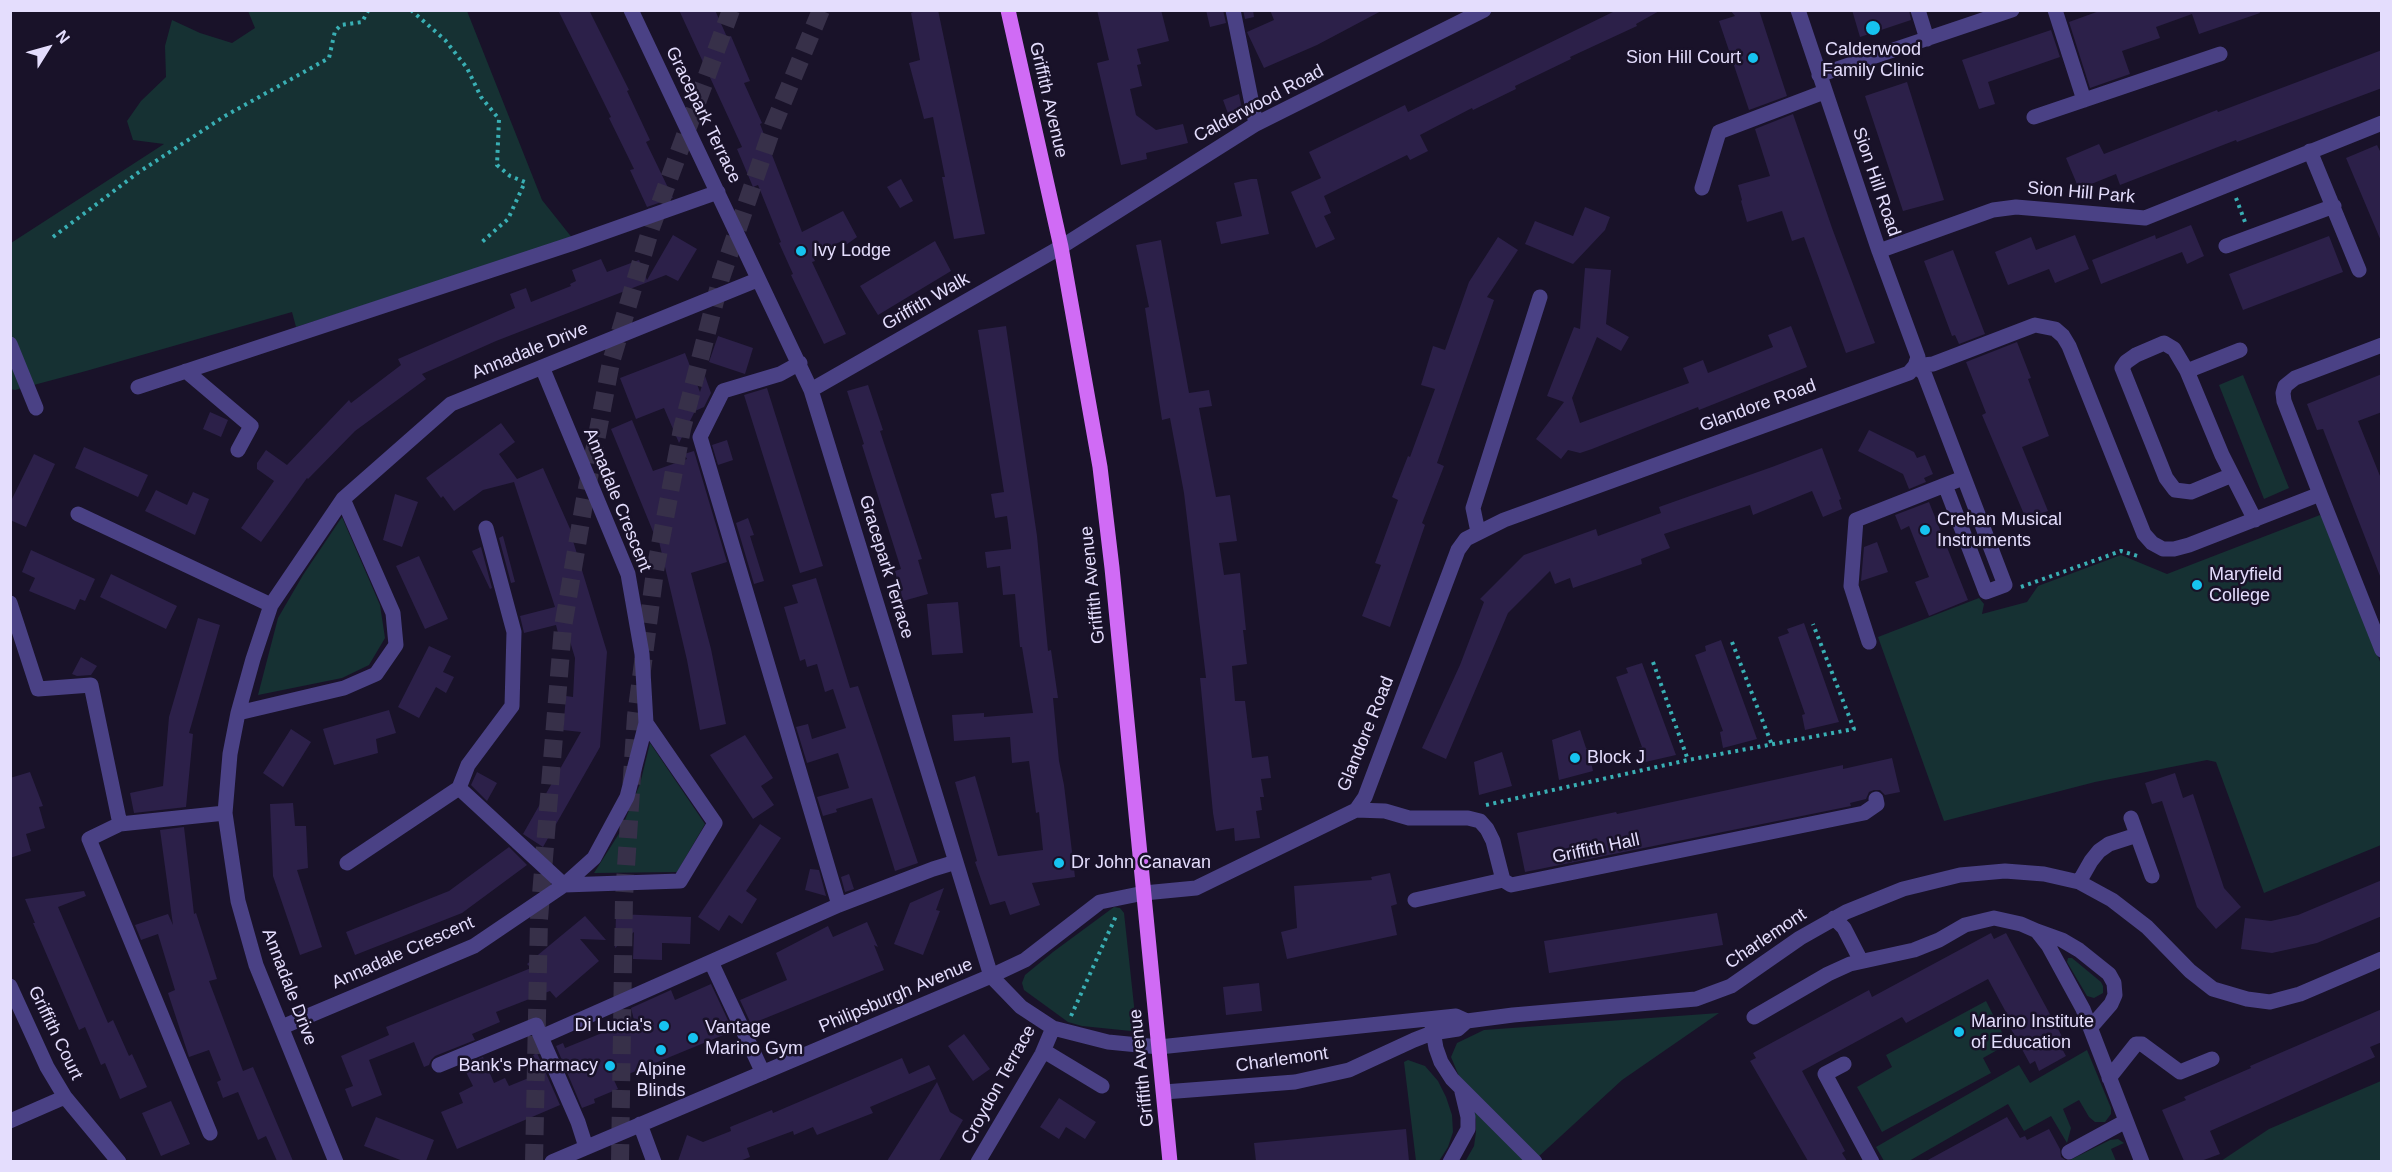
<!DOCTYPE html>
<html>
<head>
<meta charset="utf-8">
<style>
  body { margin:0 }
  #map { position:relative; width:2392px; height:1172px; overflow:hidden; background:#191229; font-family:Helvetica,sans-serif }
  canvas { display:block }
  .frame { position:absolute; inset:0; border:12px solid #e4ddfd; pointer-events:none }
  .north { position:absolute; left:18px; top:18px; width:60px; height:60px; -webkit-text-stroke:4px #191229; paint-order:stroke; rotate:53deg; font-size:16px; font-weight:700; line-height:24px; text-align:center; color:#e4ddfd }
  .north::after { content:''; display:block; margin:auto; width:21px; height:27px; background:#e4ddfd; clip-path:polygon(50% 0,100% 100%,50% 72%,0 100%) }
</style>
</head>
<body>
<div id="map">
<canvas width="2392" height="1172"></canvas>
<div class="frame"></div>
<div class="north">N</div>
</div>
<script>
const ctx = document.querySelector('canvas').getContext('2d');
ctx.lineJoin = 'round';
function paint(path, color) { ctx.fillStyle = color; ctx.fill(path, 'evenodd'); }
const shape = rows => new Path2D(rows.map(r => 'M' + r).join(''));
function stroke(path, color, width, dash) { ctx.strokeStyle = color; ctx.lineWidth = width; ctx.lineCap = dash ? 'butt' : 'round'; ctx.setLineDash(dash || []); ctx.stroke(path); }
function write(font, color, halo, rows, align = 'center') {
  ctx.font = font + ' Helvetica,sans-serif'; ctx.lineWidth = 5; ctx.setLineDash([]); ctx.textBaseline = 'middle'; ctx.strokeStyle = halo; ctx.fillStyle = color; for (const [text, x, y, turn = 0] of rows) {
    ctx.save(); ctx.translate(x, y); ctx.rotate((+turn || 0) * Math.PI / 180); ctx.textAlign = isNaN(turn) ? turn : align; if (halo) ctx.strokeText(text, 0, 0); ctx.fillText(text, 0, 0); ctx.restore();
  }
}
const green = shape([
  [248,11,467,11,542,200,573,239,296,327,292,312,86,371,15,390,11,389,11,243,164,144,133,140,127,121,141,101,166,77,165,46,172,20,200,33,232,43,255,28],
  [2243,375,2289,488,2264,499,2219,385],
  [2320,515,2325,521,2381,664,2381,845,2264,893,2216,762,2207,760,2095,782,1944,821,1878,637,1979,598,1984,604,1982,614,2027,602,2038,586,2121,555,2167,574],
  [342,517,380,605,385,638,369,665,342,678,258,695,278,618,303,575],
  [650,743,705,824,677,872,594,873,620,832,640,784],
  [1114,907,1120,908,1124,913,1136,1024,1131,1031,1082,1026,1068,1022,1024,990,1022,983,1025,975,1053,952],
  [2068,958,2072,958,2101,982,2103,986,2103,993,2094,998,2087,996,2067,962],
  [1986,1001,2008,1044,1983,1058,1991,1073,1882,1132,1857,1087,1892,1067,1886,1055],
  [1719,1013,1622,1080,1537,1158,1461,1081,1451,1057,1457,1043,1484,1030],
  [2087,1050,2111,1108,2111,1114,2105,1122,2095,1122,2089,1117,2079,1100,2063,1109,2071,1128,2067,1143,2051,1116,2024,1131,2008,1104,1909,1161,1884,1161,1876,1147,2019,1065,2030,1083],
  [1408,1060,1425,1066,1438,1081,1446,1097,1452,1115,1453,1132,1448,1147,1439,1161,1416,1161,1404,1062],
  [2381,1081,2381,1161,2221,1161,2269,1129],
  [1472,1107,1529,1162,1465,1162,1474,1146,1476,1132,1476,1120],
  [2118,1139,2124,1143,2111,1149,2116,1161,2068,1161,2110,1140]
]);
const building = shape([
  [558,10,589,10,629,90,627,91,650,140,646,142,673,198,647,207,630,170,634,169,609,118,611,117],
  [679,10,715,10,727,37,731,36,750,81,744,83,762,123,760,124,802,232,843,211,857,237,843,247,840,242,812,255,815,261,812,262,846,334,824,344,791,275,793,274,779,243,781,242,758,185,753,187,737,149,742,147],
  [918,10,938,10,985,234,954,239,942,177,945,177,933,117,924,119,909,63,920,60,911,13],
  [1097,10,1161,10,1169,41,1137,49,1141,64,1137,65,1142,86,1130,89,1136,115,1156,130,1183,124,1188,143,1146,153,1147,159,1121,165,1097,63,1109,60],
  [1206,10,1223,10,1226,23,1210,27],
  [1243,10,1253,10,1254,17,1245,19],
  [1270,10,1383,10,1317,45,1264,68,1247,32,1274,20],
  [1617,10,1661,10,1636,24,1637,26,1570,57,1571,59,1515,86,1516,89,1473,110,1472,108,1420,135,1428,151,1410,160,1407,155,1324,196,1331,213,1324,216,1335,239,1316,248,1291,192,1321,178,1309,152,1405,105,1408,112],
  [1730,10,1759,10,1787,96,1749,110,1719,21,1735,16],
  [1852,10,1909,10,1911,20,1860,37],
  [2102,10,2259,10,2260,13,2199,34,2192,14,2156,27,2160,38,2122,51,2130,74,2090,88,2069,22],
  [2051,30,2060,57,1988,82,1995,104,1979,109,1962,60],
  [2382,50,2382,88,2237,142,2236,140,2120,185,2116,174,2079,189,2066,158,2099,144,2104,154,2217,110,2218,112],
  [1907,82,1944,200,1903,211,1865,96],
  [1239,94,1243,114,1230,119,1223,100],
  [1793,114,1832,228,1875,343,1846,353,1804,237,1792,241,1782,211,1747,222,1741,201,1742,200,1738,185,1770,176,1755,129],
  [2377,145,2382,155,2381,241,2346,158],
  [901,179,913,201,900,208,887,187],
  [1251,179,1257,179,1269,234,1221,244,1216,222,1242,216,1234,183],
  [1585,207,1610,217,1605,230,1573,264,1525,244,1535,221,1573,236],
  [2191,225,2204,256,2187,264,2182,252,2101,284,2092,260,2155,235,2156,239],
  [673,235,697,249,678,281,666,275,496,341,422,374,426,379,355,431,308,479,307,478,261,542,241,528,274,481,257,469,257,463,266,450,287,465,349,400,351,403,401,365,398,359,515,308,510,294,526,288,531,302,571,286,570,284,576,281,572,270,601,259,607,272,639,260,647,280],
  [2075,235,2089,269,2055,283,2049,269,2008,285,1995,252,2031,237,2036,250],
  [2329,236,2343,272,2243,310,2229,274],
  [1498,237,1518,250,1487,297,1494,300,1437,463,1444,466,1422,523,1425,525,1390,627,1362,616,1381,565,1375,563,1398,500,1392,497,1408,456,1410,457,1435,389,1421,385,1433,346,1445,350,1469,282],
  [1161,240,1189,393,1209,390,1212,406,1199,408,1216,497,1230,495,1237,541,1219,543,1224,575,1240,573,1246,630,1243,630,1247,664,1232,666,1235,701,1245,701,1252,758,1268,756,1271,778,1261,779,1264,797,1260,797,1262,810,1256,811,1260,838,1235,841,1234,828,1216,831,1213,813,1200,678,1206,678,1184,493,1170,418,1162,420,1145,308,1149,307,1136,245],
  [935,241,951,271,878,315,860,286],
  [1953,250,1985,334,1959,344,1955,335,1952,336,1924,261],
  [1585,268,1611,270,1606,324,1629,337,1621,351,1597,337,1572,398,1580,423,1689,383,1683,368,1703,360,1708,373,1773,347,1768,335,1791,326,1807,367,1699,410,1698,407,1592,449,1580,453,1568,450,1561,459,1536,439,1564,402,1547,396,1574,327,1580,329],
  [1006,326,1037,536,1048,651,1051,650,1058,698,1053,698,1059,761,1064,785,1075,877,1032,883,1040,905,1010,915,1005,901,990,905,975,862,977,861,955,782,975,776,998,856,1043,850,1039,812,1036,813,1029,761,1012,763,1010,737,954,741,952,715,984,713,984,717,1033,713,1022,647,1020,647,1015,594,1003,595,1000,566,987,568,985,552,1011,549,1011,546,1007,516,995,518,991,494,1004,492,978,330],
  [718,336,753,348,745,374,709,362],
  [2017,342,2031,378,2028,379,2049,436,2022,447,2048,511,2026,519,1982,415,1986,413,1966,362],
  [685,353,700,392,705,376,711,393,704,407,695,411,679,443,664,408,636,419,620,378],
  [2382,374,2382,412,2358,421,2382,481,2380,576,2323,429,2317,430,2307,404],
  [868,385,883,430,880,431,922,559,918,560,928,594,903,601,895,571,901,569,862,445,864,444,847,391],
  [767,388,823,566,800,573,744,395],
  [210,412,228,420,221,437,203,429],
  [632,420,653,471,687,459,684,454,694,451,727,562,691,573,711,649,726,724,700,730,687,660,657,533,654,534,611,429],
  [501,423,515,442,499,454,517,479,543,468,571,531,570,531,607,652,600,747,543,847,523,834,581,732,563,730,566,696,573,697,575,658,569,638,560,641,556,625,524,633,520,616,555,607,514,482,483,490,454,511,443,496,441,498,426,478],
  [1869,430,1914,452,1917,458,1925,455,1933,474,1924,478,1926,482,1909,489,1903,474,1858,451],
  [727,440,733,460,718,465,712,445],
  [84,447,148,475,138,497,75,468],
  [1822,448,1841,499,1839,500,1842,509,1823,517,1812,491,1753,515,1750,505,1664,534,1670,548,1641,559,1642,564,1573,588,1570,578,1555,584,1550,571,1508,613,1446,759,1422,748,1460,665,1484,602,1480,599,1524,555,1596,529,1598,536,1661,513,1659,507,1772,467],
  [34,454,55,464,26,527,10,520,10,503],
  [156,490,187,505,193,492,209,499,195,535,145,511],
  [395,494,418,502,402,547,383,540],
  [1929,502,1968,600,1929,616,1915,582,1929,577,1909,526,1901,530,1895,515],
  [748,518,754,535,750,536,764,581,754,584,736,523],
  [503,536,515,582,511,583,499,538],
  [1877,542,1888,572,1861,581,1864,547],
  [481,547,492,588,490,589,472,551],
  [31,550,95,579,85,601,80,599,75,610,29,591,35,578,22,572],
  [419,556,448,619,425,629,396,566],
  [111,574,177,606,166,629,100,597],
  [816,578,850,688,858,686,918,863,895,871,872,798,836,809,837,812,823,816,817,797,849,788,838,753,807,763,796,727,808,724,812,739,846,728,833,689,825,692,817,664,807,667,805,659,800,661,784,607,798,603,792,585],
  [958,602,963,653,932,655,927,604],
  [198,618,220,625,189,733,193,734,186,807,134,813,130,793,163,786,169,717],
  [1804,623,1839,722,1805,730,1802,715,1805,714,1778,637,1789,633,1787,629],
  [1721,640,1757,739,1723,748,1720,732,1723,731,1695,655,1706,651,1705,646],
  [429,646,451,656,443,672,454,677,446,693,436,687,419,718,398,707],
  [81,657,97,666,91,675,77,676,72,674],
  [1642,663,1676,755,1641,763,1638,748,1642,747,1616,677,1628,673,1626,668],
  [389,710,396,733,376,739,378,753,334,765,323,729],
  [291,729,311,742,283,787,263,773],
  [1580,730,1586,748,1588,748,1593,771,1559,780,1552,740],
  [745,735,773,778,761,786,774,805,753,819,710,755],
  [1502,752,1512,786,1479,795,1474,762],
  [1892,758,1900,792,1885,795,1880,790,1874,790,1869,792,1866,799,1850,803,1851,806,1525,872,1517,833,1616,812,1617,814,1843,765,1843,769],
  [30,772,43,806,39,807,45,828,26,834,31,851,10,858,10,778],
  [477,772,497,783,487,801,471,785],
  [2175,773,2183,798,2193,794,2224,888,2241,907,2216,929,2197,907,2162,801,2152,804,2145,783],
  [293,803,295,826,306,826,308,868,297,870,322,947,300,955,273,876,270,804],
  [760,824,781,838,746,891,757,899,742,924,729,915,719,931,698,917],
  [184,827,194,914,196,913,217,979,209,981,243,1071,253,1067,293,1161,277,1161,266,1136,258,1140,238,1092,223,1098,217,1082,221,1080,209,1050,189,1057,168,993,175,990,158,934,141,940,135,925,168,914,173,925,160,830],
  [509,847,527,865,462,913,355,955,346,932,449,891],
  [810,869,819,870,826,896,805,890],
  [1390,873,1397,904,1391,906,1397,935,1287,959,1281,932,1297,928,1294,886,1372,880,1371,877],
  [849,874,854,889,845,892,841,877],
  [2382,880,2382,916,2317,943,2272,953,2241,949,2245,918,2271,921,2298,915],
  [944,888,936,910,940,911,923,955,894,944,910,903],
  [84,891,86,896,58,907,108,1023,113,1020,129,1056,132,1054,147,1087,120,1099,105,1063,101,1065,85,1027,79,1030,33,923,35,923,25,899],
  [1717,913,1723,945,1549,973,1544,941],
  [616,914,691,917,690,944,662,943,662,960,633,959,634,932,615,948],
  [585,916,606,940,580,939,599,961,556,998,550,991,496,1012,500,1022,472,1034,475,1040,435,1056,431,1060,429,1065,424,1067,414,1042,369,1060,382,1095,352,1107,345,1089,353,1086,341,1056,389,1035,386,1027,531,968,527,964],
  [867,922,878,947,874,945,884,970,751,1024,740,1000,787,980,776,953,828,926,833,937],
  [1991,933,1994,939,2006,933,2065,1042,2060,1045,2066,1056,2039,1071,2035,1061,2030,1064,2011,1029,2014,1027,1988,979,1906,1023,1902,1017,1802,1071,1845,1151,1842,1153,1847,1161,1808,1161,1750,1061,1756,1058,1753,1053,1869,990,1872,997],
  [1259,983,1262,1011,1226,1015,1223,987],
  [711,984,733,1031,614,1080,618,1089,594,1099,595,1103,582,1108,556,1046,563,1043,565,1048,634,1020,631,1008,671,990,675,1000],
  [2382,1009,2382,1042,2370,1047,2375,1057,2210,1131,2220,1154,2201,1161,2184,1161,2162,1110,2186,1100,2184,1097,2251,1068,2250,1066],
  [964,1034,990,1069,973,1081,948,1046],
  [537,1053,560,1105,457,1149,441,1112,463,1103,459,1093,473,1086,463,1066,483,1057,494,1083,505,1078,509,1086,541,1073,533,1055],
  [902,1058,909,1074,929,1065,936,1079,870,1107,873,1113,817,1135,813,1127,794,1135,793,1131,747,1148,750,1157,740,1161,678,1161,687,1135,703,1142,731,1131,730,1127,772,1110,773,1113],
  [937,1082,950,1112,963,1120,939,1161,887,1161],
  [1059,1098,1096,1122,1085,1139,1066,1127,1059,1139,1040,1127],
  [171,1101,190,1144,161,1156,142,1113],
  [376,1117,434,1140,426,1161,403,1161,364,1146],
  [2007,1117,2020,1138,2025,1136,2027,1140,2049,1129,2060,1149,2061,1157,2067,1161,1926,1161],
  [1406,1129,1409,1161,1256,1161,1254,1143]
]);
const highwayTunnel = shape([
  [534,1162,539,919,563,627,584,504,611,362,651,228,731,10],
  [620,1162,624,897,636,716,655,571,682,429,721,278,773,126,821,10]
]);
const path = shape([
  [411,10,445,40,467,68,481,97,499,119,497,165,510,176,525,182,508,219,482,242],
  [2236,198,2245,222],
  [53,237,139,172,225,116,329,58,335,31,341,25,362,22,368,11,373,10],
  [2021,587,2121,551,2141,557],
  [1732,642,1772,745],
  [1653,662,1688,760],
  [1486,805,1688,760,1854,729,1813,624],
  [1071,1016,1116,916]
]);
const minor = shape([
  [631,10,811,390,991,976,1021,1007,1053,1028,1108,1042,1159,1047,1456,1016,1467,1021],
  [1233,10,1256,124],
  [1918,10,1927,39],
  [2055,10,2084,100],
  [1819,75,2012,10],
  [2034,117,2220,54],
  [2310,151,2359,270],
  [1702,188,1719,132,1824,92],
  [2226,246,2334,206],
  [1879,251,1993,210,2016,207,2145,218,2382,123],
  [10,344,36,408],
  [2240,350,2187,371,2222,455,2255,520],
  [800,363,780,374,723,391,700,437,839,905],
  [1915,366,1933,364,2035,325,2055,329,2063,336,2069,346,2144,534,2152,543,2163,549,2174,549,2189,545,2320,494,2382,650],
  [1915,366,1924,373,2005,585,1986,592,1945,485,1963,478],
  [186,371,251,426,238,450],
  [2187,371,2174,349,2164,343,2136,355,2126,362,2122,368,2166,478,2175,490,2191,492,2232,475],
  [138,387,574,243,718,192],
  [811,390,1061,247,1256,124,1484,10],
  [2320,494,2284,401,2283,393,2285,386,2295,378,2382,345],
  [78,514,271,605],
  [1478,532,1473,508,1540,297],
  [10,603,38,689,91,685,120,824,89,839,210,1133],
  [1869,642,1851,586,1856,520,1945,485],
  [238,713,344,688,376,674,396,645,393,613,343,499],
  [459,788,564,885,680,881,715,823,646,723],
  [1356,810,1385,811,1409,818,1468,818,1480,821,1487,829,1493,841,1503,880,1511,885,1864,813,1877,804,1876,799],
  [2131,818,2152,876],
  [120,824,225,813],
  [347,863,459,788,468,765,512,706,514,632,486,528],
  [2079,882,2091,861,2099,851,2109,844,2137,835],
  [1415,900,1503,880],
  [1834,918,1844,928,1861,961],
  [2037,931,2062,940,2079,950,2109,974,2114,983,2115,995,2111,1004,2091,1027],
  [711,962,763,1073],
  [10,986,47,1067,65,1097,119,1162],
  [1754,1017,1828,974,1850,964,1914,950,1939,940,1965,925,1994,918,2021,924,2037,931,2048,945,2083,1009,2142,1162],
  [1432,1025,1436,1048,1441,1062,1452,1079,1535,1162],
  [282,1027,474,946,564,885,594,858,627,797,646,723,642,654,628,574,542,367],
  [541,1037,578,1122,586,1147],
  [1044,1051,1102,1086],
  [1844,1064,1825,1074,1872,1162],
  [439,1065,536,1025,541,1037,839,905,933,869,956,862],
  [2109,1078,2136,1044,2142,1044,2180,1072,2212,1059],
  [1164,1092,1295,1082,1349,1070,1414,1040,1432,1033,1458,1029,1467,1021,1513,1015,1696,999,1731,986,1800,938,1846,912,1903,889,1960,875,2005,871,2044,874,2079,882,2112,900,2147,927,2190,971,2213,989,2247,999,2270,1002,2300,994,2382,959],
  [10,1121,65,1097],
  [640,1124,654,1162],
  [2069,1152,2126,1121],
  [336,1162,256,965,238,901,225,813,230,754,238,713,253,659,271,605,343,499,451,404,757,280],
  [552,1162,991,976,1025,960,1100,902,1144,893,1196,888,1356,810,1365,797,1458,550,1466,539,1504,520,1909,373,1915,366,1918,357,1879,251,1798,10],
  [978,1162,1042,1054,1053,1028],
  [1450,1162,1468,1129,1468,1117,1462,1092]
]);
const major = shape([
  [1008,10,1061,247,1100,467,1112,568,1170,1162]
]);
const markers = [
  [1873,28,8,"#16c3f0"],
  [1753,58,6,"#16c3f0"],
  [801,251,6,"#16c3f0"],
  [1925,530,6,"#16c3f0"],
  [2197,585,6,"#16c3f0"],
  [1575,758,6,"#16c3f0"],
  [1059,863,6,"#16c3f0"],
  [664,1026,6,"#16c3f0"],
  [1959,1032,6,"#16c3f0"],
  [693,1038,6,"#16c3f0"],
  [661,1050,6,"#16c3f0"],
  [610,1066,6,"#16c3f0"]
];
const poiNames = [
  ["Calderwood",1873,50,"center"],
  ["Family Clinic",1873,71,"center"],
  ["Sion Hill Court",1741,58,"right"],
  ["Ivy Lodge",813,251],
  ["Crehan Musical",1937,520],
  ["Instruments",1937,541],
  ["Maryfield",2209,575],
  ["College",2209,596],
  ["Block J",1587,758],
  ["Dr John Canavan",1071,863],
  ["Marino Institute",1971,1022],
  ["of Education",1971,1043],
  ["Di Lucia's",652,1026,"right"],
  ["Vantage",705,1028],
  ["Marino Gym",705,1049],
  ["Bank's Pharmacy",598,1066,"right"],
  ["Alpine",661,1070,"center"],
  ["Blinds",661,1091,"center"]
];
const streetNames = [
  ["Griffith Avenue",1048,100,77],
  ["Calderwood Road",1259,104,-28],
  ["Gracepark Terrace",703,115,64],
  ["Sion Hill Road",1876,182,71],
  ["Sion Hill Park",2081,193,5],
  ["Griffith Walk",926,302,-30],
  ["Annadale Drive",530,351,-22],
  ["Glandore Road",1758,406,-20],
  ["Annadale Crescent",617,500,68],
  ["Gracepark Terrace",886,567,73],
  ["Griffith Avenue",1093,585,-96],
  ["Glandore Road",1366,734,-68],
  ["Griffith Hall",1596,849,-12],
  ["Charlemont",1766,939,-34],
  ["Annadale Crescent",403,953,-24],
  ["Annadale Drive",289,987,69],
  ["Philipsburgh Avenue",896,996,-23],
  ["Griffith Court",55,1033,64],
  ["Charlemont",1282,1060,-8],
  ["Griffith Avenue",1142,1068,-96],
  ["Croydon Terrace",999,1085,-61]
];
paint(green, '#163133');
paint(building, '#2c2049');
stroke(highwayTunnel, '#373049', 18, [18, 9]);
stroke(path, '#39afb4', 4, [3, 4.5]);
stroke(minor, '#4a4185', 15);
stroke(major, '#d06bf5', 15);
for (const [x, y, r, color] of markers) { const dot = new Path2D(); dot.arc(x, y, r, 0, 2 * Math.PI); ctx.fillStyle = color; ctx.fill(dot); stroke(dot, '#191229', 2); }
write('18px', '#e4ddfd', '#191229', poiNames, 'left');
write('18px', '#e4ddfd', '#191229', streetNames);
</script>
</body>
</html>
